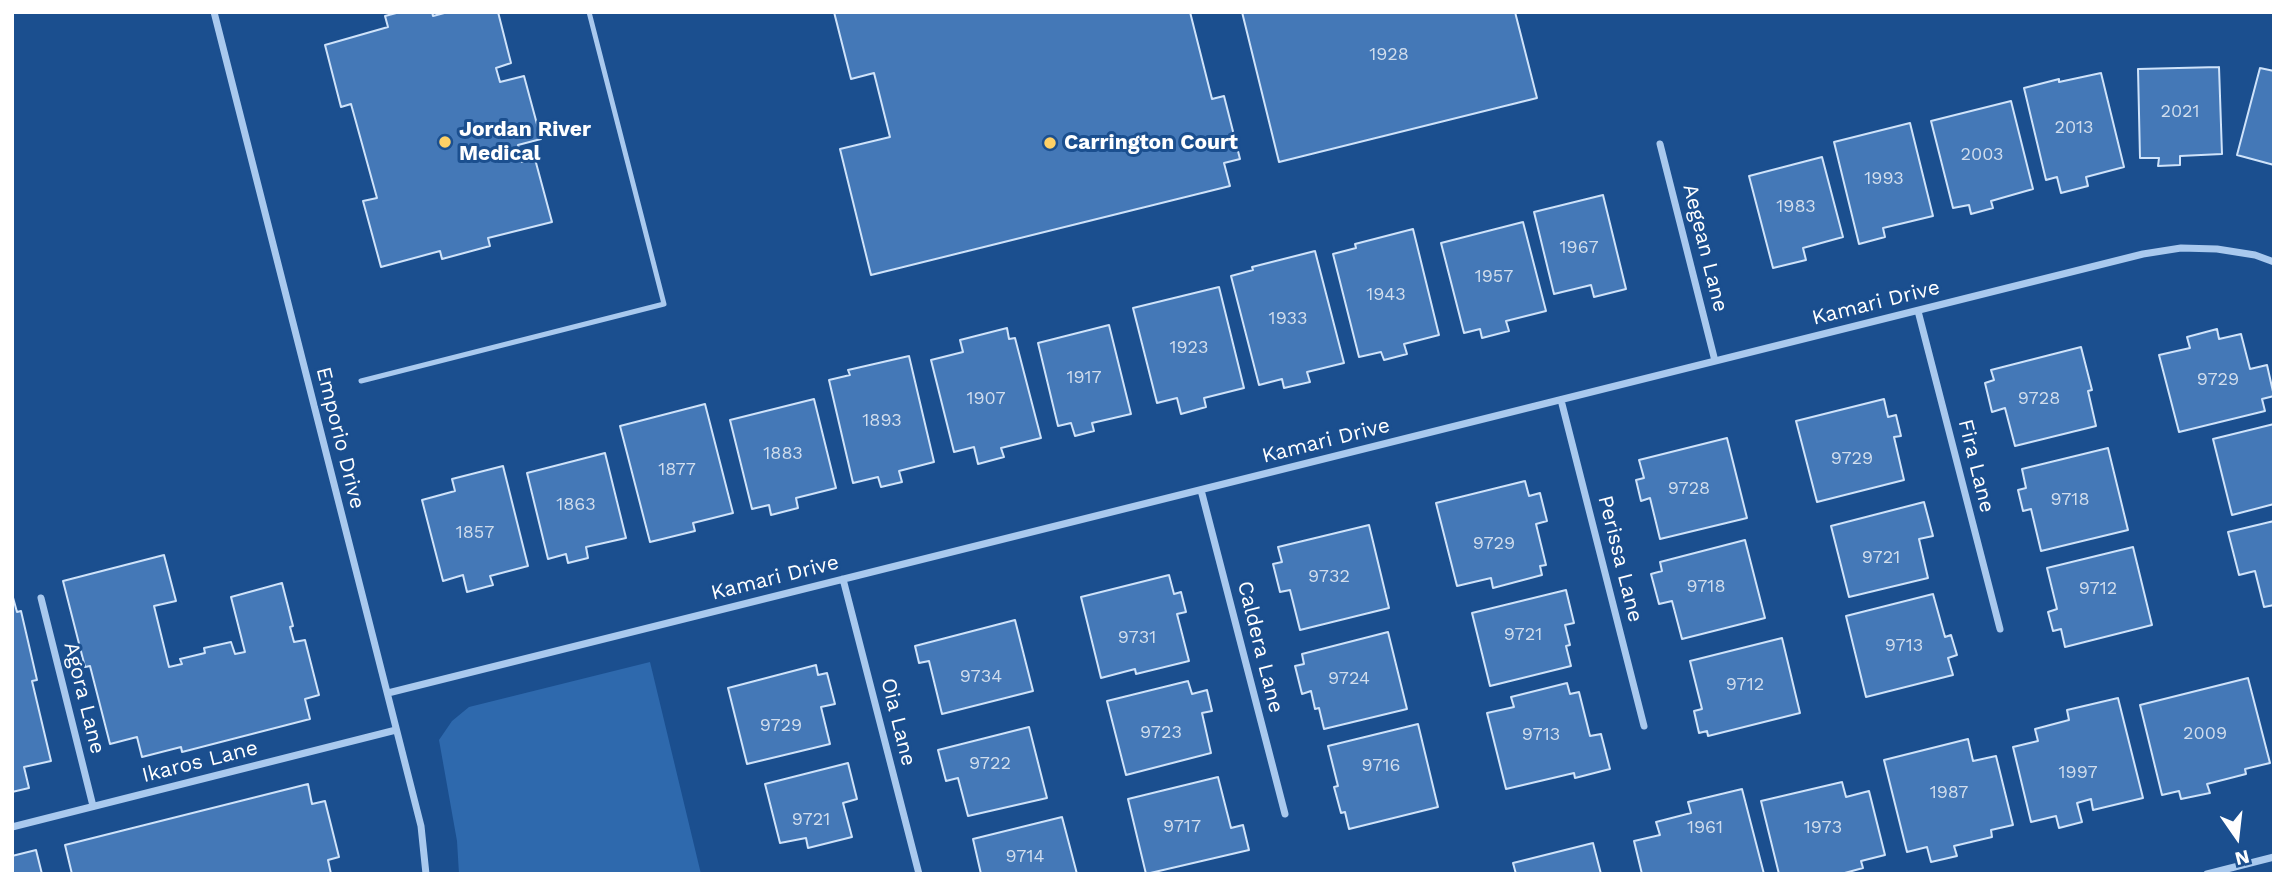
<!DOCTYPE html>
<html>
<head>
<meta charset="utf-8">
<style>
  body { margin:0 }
  #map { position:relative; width:2286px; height:886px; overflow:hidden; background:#1b4f8f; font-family:"Work Sans",sans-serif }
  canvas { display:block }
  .frame { position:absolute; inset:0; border:14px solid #fff; pointer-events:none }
  .north { position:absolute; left:2202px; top:802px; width:70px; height:70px; -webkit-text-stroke:5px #1b4f8f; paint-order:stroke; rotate:166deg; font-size:19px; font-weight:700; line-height:28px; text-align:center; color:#fff }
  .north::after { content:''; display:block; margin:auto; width:24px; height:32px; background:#fff; clip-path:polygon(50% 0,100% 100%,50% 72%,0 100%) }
</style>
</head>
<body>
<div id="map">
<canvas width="2286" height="886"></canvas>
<div class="frame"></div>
<div class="north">N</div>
</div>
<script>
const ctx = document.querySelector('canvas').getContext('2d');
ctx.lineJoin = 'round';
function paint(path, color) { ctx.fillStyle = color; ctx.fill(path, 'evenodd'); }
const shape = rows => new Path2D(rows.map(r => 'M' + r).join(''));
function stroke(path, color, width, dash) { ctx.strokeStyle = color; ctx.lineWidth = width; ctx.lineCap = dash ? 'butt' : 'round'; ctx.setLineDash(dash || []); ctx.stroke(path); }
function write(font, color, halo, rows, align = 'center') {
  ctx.font = font + ' "Work Sans",sans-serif'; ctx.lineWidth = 6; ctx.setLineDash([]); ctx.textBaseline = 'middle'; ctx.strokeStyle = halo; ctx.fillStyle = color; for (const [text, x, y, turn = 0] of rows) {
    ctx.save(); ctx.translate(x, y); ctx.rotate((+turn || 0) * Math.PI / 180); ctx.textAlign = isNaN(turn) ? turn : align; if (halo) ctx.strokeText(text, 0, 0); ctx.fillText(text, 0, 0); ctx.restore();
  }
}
const green = shape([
  [650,662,701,874,459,874,457,841,439,740,452,721,469,707]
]);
const building = shape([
  [400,12,432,12,433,16,448,12,498,12,511,63,496,68,500,82,524,76,541,139,518,145,522,162,535,159,552,222,488,238,490,246,442,259,440,251,381,267,363,201,377,198,351,104,341,107,325,45,388,27,385,16,400,12],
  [834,12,1190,12,1212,99,1224,96,1240,159,1224,163,1230,186,871,275,840,149,890,137,874,73,851,79,834,12],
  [1242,12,1515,12,1537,98,1279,162,1242,12],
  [2219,67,2222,154,2180,156,2180,165,2158,166,2159,158,2140,158,2138,69,2219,67],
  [2260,68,2274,71,2274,165,2237,155,2260,68],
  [2101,73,2124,167,2086,177,2088,186,2061,193,2057,177,2046,180,2024,88,2059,79,2059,82,2101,73],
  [2011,101,2033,189,1991,201,1993,208,1971,214,1969,205,1953,208,1931,121,2011,101],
  [1910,123,1933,216,1883,228,1885,237,1859,244,1834,142,1910,123],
  [1822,157,1843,237,1803,248,1806,260,1773,268,1749,176,1822,157],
  [1603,195,1626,289,1594,297,1591,285,1554,294,1534,212,1603,195],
  [1523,222,1546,311,1506,321,1509,331,1482,338,1480,329,1464,333,1441,243,1523,222],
  [1413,229,1439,335,1404,344,1407,354,1384,360,1381,352,1359,357,1333,254,1356,248,1355,244,1413,229],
  [1315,251,1344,363,1307,372,1310,382,1284,388,1282,379,1259,385,1231,276,1253,270,1252,267,1315,251],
  [1219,287,1244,388,1204,398,1206,407,1181,414,1177,398,1157,403,1133,308,1219,287],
  [1109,325,1131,414,1092,423,1094,431,1075,436,1071,423,1058,426,1038,343,1109,325],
  [1007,328,1009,339,1015,338,1041,438,1001,448,1004,457,978,464,974,447,954,452,931,360,963,352,960,340,1007,328],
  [2217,329,2219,339,2241,334,2250,369,2267,365,2274,396,2262,399,2265,411,2179,432,2159,355,2190,348,2187,337,2217,329],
  [2081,347,2092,390,2088,391,2096,426,2015,446,2005,408,1992,412,1985,383,1994,380,1991,370,2081,347],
  [909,356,934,462,899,471,902,482,881,487,878,477,853,483,829,380,850,375,848,370,909,356],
  [814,399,836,488,796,498,798,508,771,515,769,505,752,509,730,420,814,399],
  [1884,399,1888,417,1896,415,1901,436,1894,437,1904,480,1817,502,1796,421,1884,399],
  [705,404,733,513,693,523,695,531,650,542,620,426,705,404],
  [2274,424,2274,504,2232,515,2213,439,2274,424],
  [1727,438,1747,518,1660,539,1650,498,1641,501,1636,480,1644,478,1639,460,1727,438],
  [2108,448,2128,530,2041,551,2031,509,2023,511,2018,490,2026,488,2022,469,2108,448],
  [605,453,626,538,586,547,588,558,568,563,566,554,548,559,527,473,605,453],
  [503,466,528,566,490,576,493,585,467,592,463,575,443,581,422,500,455,491,452,479,503,466],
  [1525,481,1529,496,1540,493,1547,521,1536,524,1546,565,1540,566,1542,575,1493,588,1491,578,1457,586,1436,503,1525,481],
  [1924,502,1933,536,1919,539,1928,578,1849,597,1831,526,1924,502],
  [2274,521,2274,605,2264,607,2255,571,2239,575,2228,532,2274,521],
  [1369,525,1389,608,1300,630,1290,590,1280,592,1273,564,1282,562,1278,547,1369,525],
  [1745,540,1765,618,1682,639,1672,601,1659,604,1651,574,1662,571,1660,562,1745,540],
  [2133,547,2152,625,2065,647,2061,629,2053,631,2048,612,2057,609,2047,568,2133,547],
  [164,555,176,601,154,606,169,667,182,664,180,659,205,653,204,648,231,642,235,654,245,652,231,597,282,583,293,626,290,627,294,642,305,640,319,695,305,699,310,719,182,752,181,747,142,757,137,737,110,744,90,666,85,667,63,581,164,555],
  [1169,575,1174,594,1181,592,1186,612,1177,614,1189,661,1136,674,1135,669,1101,678,1081,597,1169,575],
  [1566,590,1574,623,1565,625,1570,645,1566,646,1571,666,1490,686,1472,613,1566,590],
  [12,594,17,612,21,611,37,680,32,681,51,761,24,767,29,788,12,792,12,594],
  [1933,594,1945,637,1951,635,1957,655,1948,658,1953,675,1866,697,1846,616,1933,594],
  [1015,620,1033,691,942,714,929,661,919,663,915,646,1015,620],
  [1388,632,1407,709,1324,729,1319,708,1315,709,1311,691,1302,694,1295,666,1304,664,1302,654,1388,632],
  [1782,638,1800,713,1708,736,1707,731,1699,733,1694,711,1702,709,1690,661,1782,638],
  [816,665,818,675,827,673,835,704,821,707,830,744,747,764,728,688,816,665],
  [2248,678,2270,763,2245,769,2246,774,2207,784,2210,793,2181,799,2179,791,2162,795,2140,705,2248,678],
  [1188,681,1192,694,1207,690,1212,711,1202,713,1211,753,1126,775,1107,701,1188,681],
  [1567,683,1570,694,1579,692,1590,736,1601,734,1610,769,1575,778,1574,773,1506,789,1487,713,1514,707,1511,697,1567,683],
  [2118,698,2143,798,2093,810,2091,799,2077,803,2082,822,2059,828,2056,816,2031,822,2013,747,2038,741,2035,729,2069,720,2067,710,2118,698],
  [1418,724,1438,807,1349,829,1345,812,1341,813,1334,787,1338,786,1328,746,1418,724],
  [1029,727,1047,798,968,816,958,778,946,781,938,750,1029,727],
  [1968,739,1973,761,1996,756,2013,825,1991,830,1992,837,1954,846,1957,856,1931,862,1927,847,1907,852,1884,760,1968,739],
  [848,763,857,799,843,803,852,837,808,848,806,838,780,843,765,784,848,763],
  [1218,777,1231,828,1243,825,1249,850,1146,874,1128,799,1218,777],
  [1842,782,1846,797,1869,791,1885,855,1861,861,1863,868,1841,874,1779,874,1761,801,1842,782],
  [308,784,312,804,325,801,339,857,328,860,331,874,72,874,65,845,308,784],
  [1742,789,1764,874,1642,874,1634,841,1660,835,1656,822,1691,813,1688,802,1742,789],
  [1062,817,1077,874,981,874,973,839,1062,817],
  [1593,843,1601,874,1516,874,1513,863,1593,843],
  [36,850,42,874,12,874,12,856,36,850]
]);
const lane = shape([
  [361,381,664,304,589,12]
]);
const street = shape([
  [214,12,421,826,426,874],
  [1660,144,1715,361],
  [1918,311,2000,629],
  [1561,400,1644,726],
  [1201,490,1285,814],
  [843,579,919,874],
  [41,598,93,806],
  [388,693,2143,254,2181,248,2217,249,2255,255,2274,262],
  [12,827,396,730],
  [2207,874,2274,857]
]);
const markers = [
  [445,142,7,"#ffd166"],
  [1050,143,7,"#ffd166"]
];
const numberNames = [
  ["1928",1389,55],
  ["2021",2180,112],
  ["2013",2074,128],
  ["2003",1982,155],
  ["1993",1884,179],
  ["1983",1796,207],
  ["1967",1579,248],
  ["1957",1494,277],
  ["1943",1386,295],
  ["1933",1288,319],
  ["1923",1189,348],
  ["1917",1084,378],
  ["9729",2218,380],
  ["1907",986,399],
  ["9728",2039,399],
  ["1893",882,421],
  ["1883",783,454],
  ["9729",1852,459],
  ["1877",677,470],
  ["9728",1689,489],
  ["9718",2070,500],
  ["1863",576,505],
  ["1857",475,533],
  ["9729",1494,544],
  ["9721",1881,558],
  ["9732",1329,577],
  ["9718",1706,587],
  ["9712",2098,589],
  ["9721",1523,635],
  ["9731",1137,638],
  ["9713",1904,646],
  ["9734",981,677],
  ["9724",1349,679],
  ["9712",1745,685],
  ["9729",781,726],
  ["9723",1161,733],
  ["2009",2205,734],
  ["9713",1541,735],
  ["9722",990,764],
  ["9716",1381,766],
  ["1997",2078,773],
  ["1987",1949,793],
  ["9721",811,820],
  ["9717",1182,827],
  ["1961",1705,828],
  ["1973",1823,828],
  ["9714",1025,857]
];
const poiNames = [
  ["Jordan River",459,130],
  ["Medical",459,154],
  ["Carrington Court",1064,143]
];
const streetNames = [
  ["Aegean Lane",1705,248,76],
  ["Kamari Drive",1876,303,-14],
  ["Emporio Drive",340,438,76],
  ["Kamari Drive",1326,441,-14],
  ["Fira Lane",1976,466,76],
  ["Perissa Lane",1620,559,76],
  ["Kamari Drive",775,578,-14],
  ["Caldera Lane",1260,647,76],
  ["Agora Lane",84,698,76],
  ["Oia Lane",898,722,76],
  ["Ikaros Lane",200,762,-14]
];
paint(green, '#2e69ad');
paint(building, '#4478b7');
stroke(building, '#cfe3fa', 2);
stroke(lane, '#a9c9ee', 5);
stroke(street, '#a9c9ee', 7);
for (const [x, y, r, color] of markers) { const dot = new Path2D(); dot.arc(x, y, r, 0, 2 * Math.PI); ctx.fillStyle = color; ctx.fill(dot); stroke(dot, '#1b4f8f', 2.5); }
write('18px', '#d0dded', null, numberNames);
write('bold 21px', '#fff', '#1b4f8f', poiNames, 'left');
write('21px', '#fff', '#1b4f8f', streetNames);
</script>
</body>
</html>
